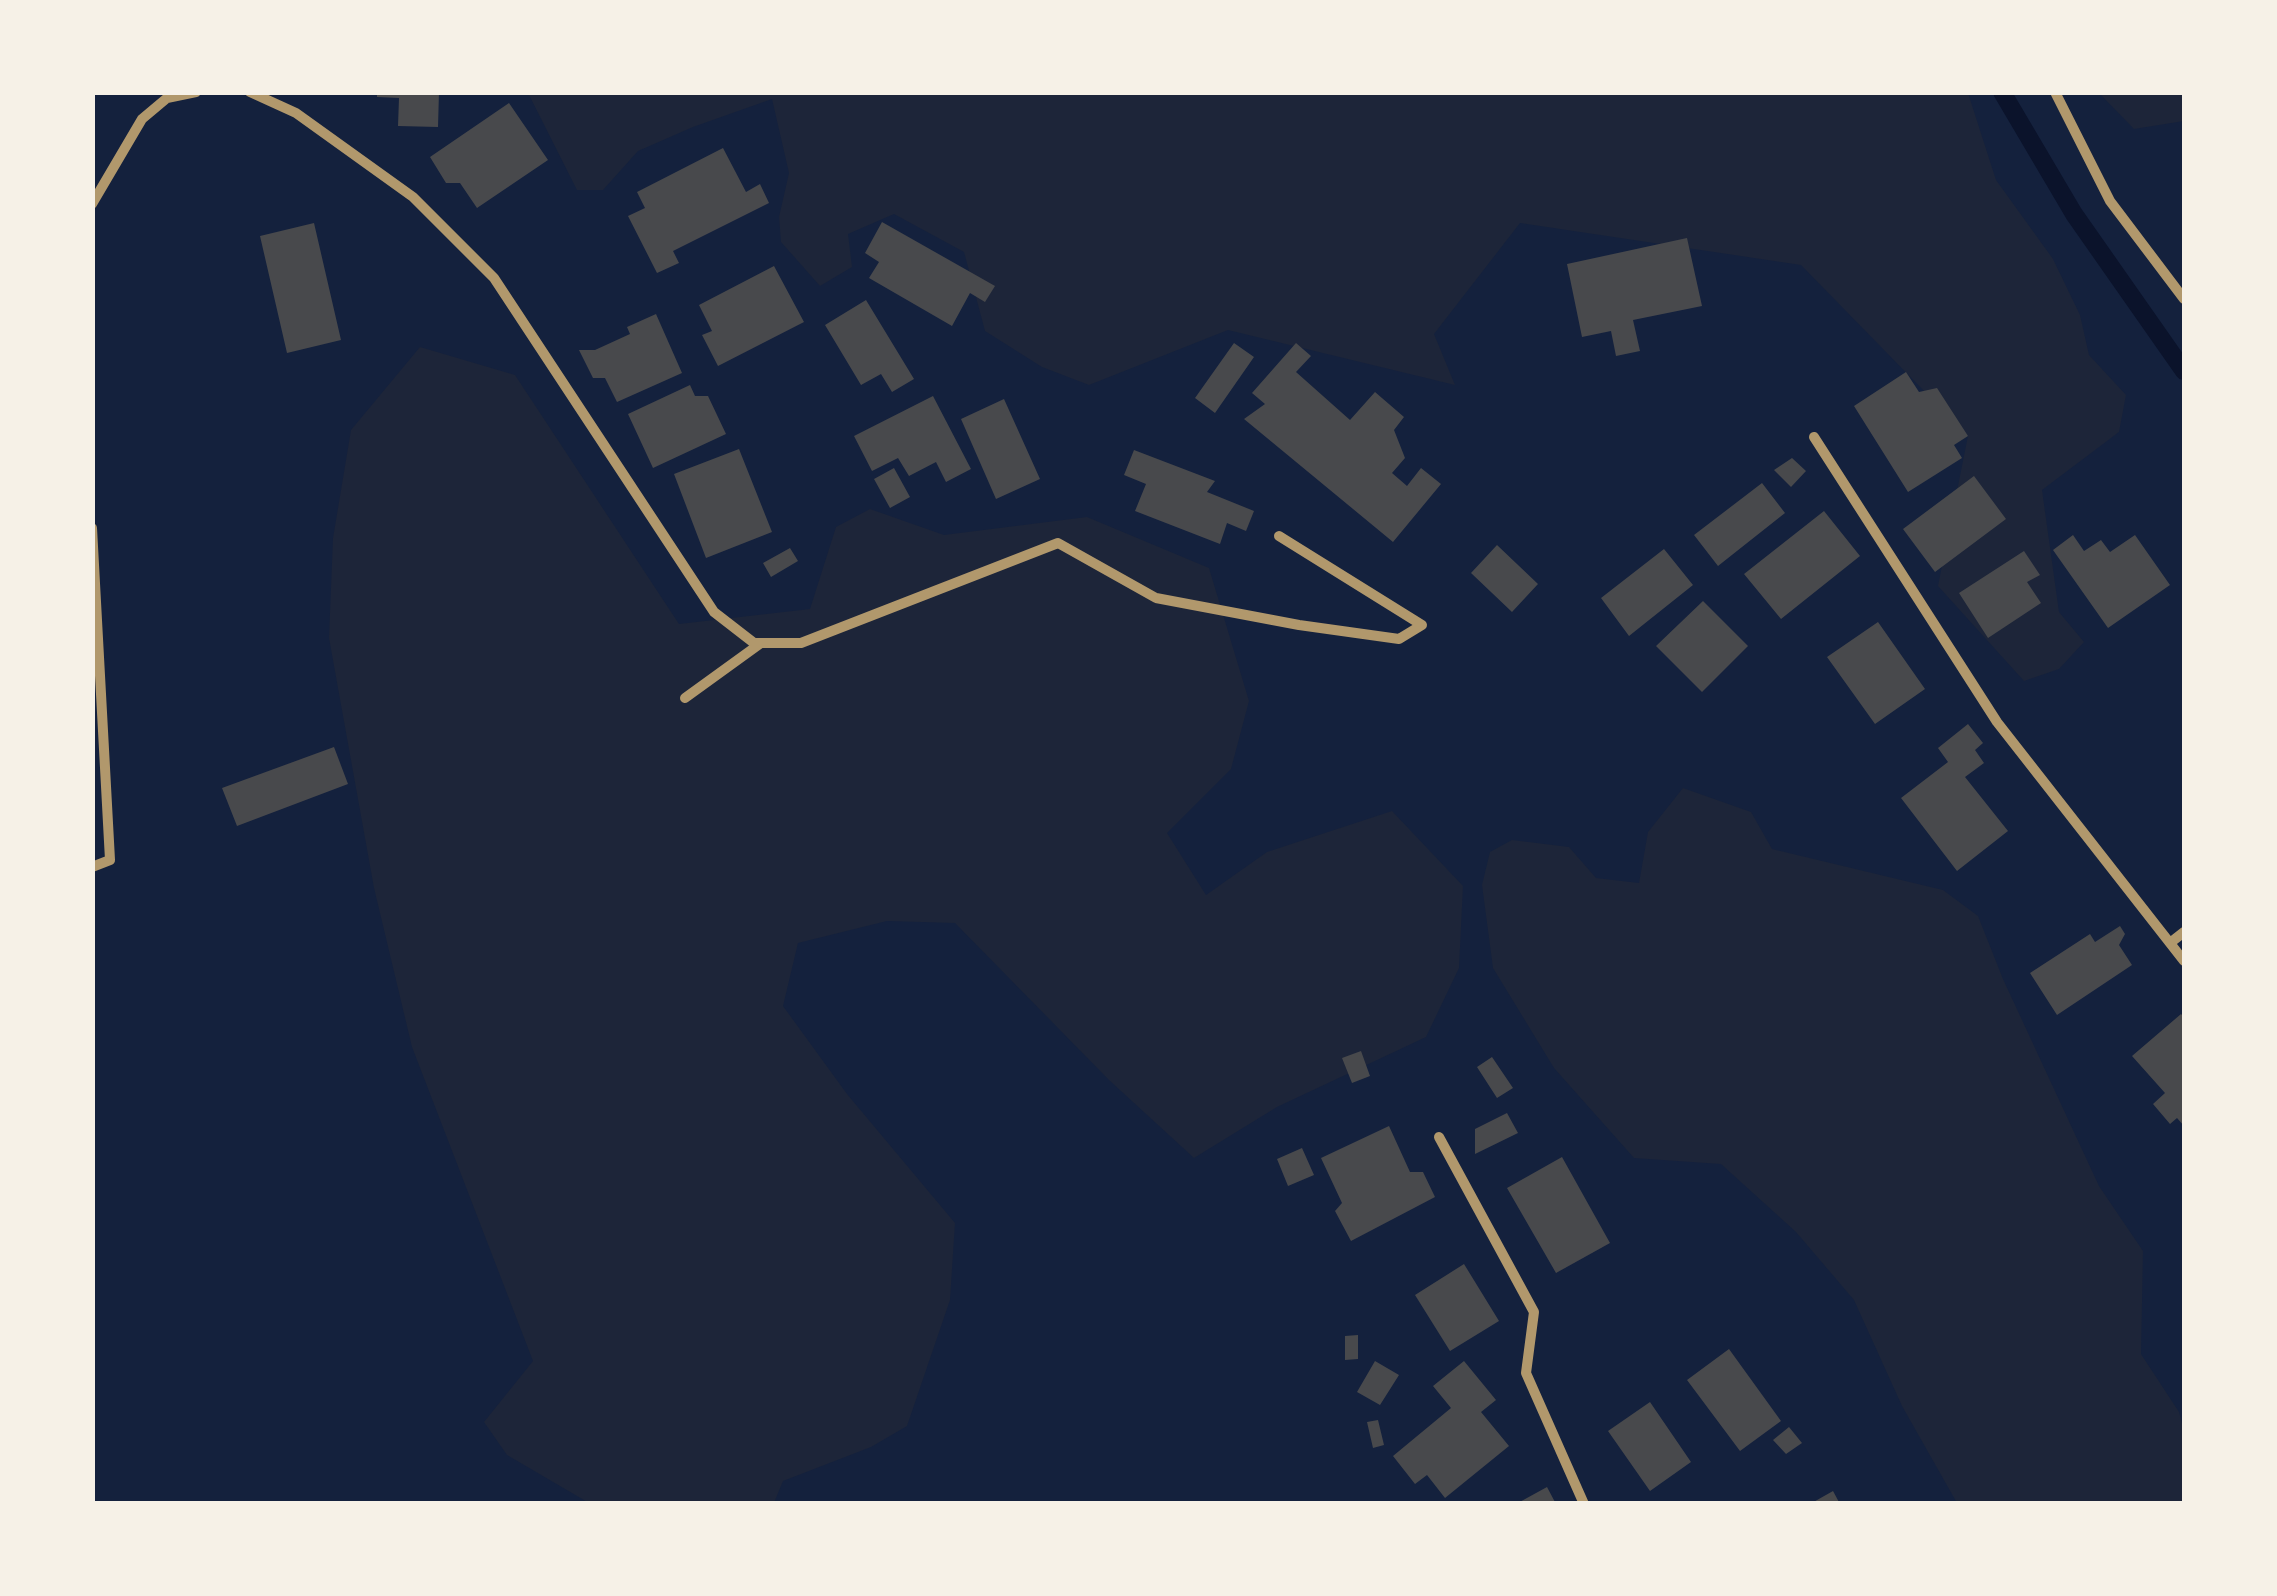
<!DOCTYPE html>
<html>
<head>
<meta charset="utf-8">
<style>
  body { margin:0 }
  #map { position:relative; width:2277px; height:1596px; overflow:hidden; background:#14213d; font-family:"IBM Plex Sans",sans-serif }
  canvas { display:block }
  .frame { position:absolute; inset:0; border:95px solid #f6f1e7; pointer-events:none }
</style>
</head>
<body>
<div id="map">
<canvas width="2277" height="1596"></canvas>
<div class="frame"></div>
</div>
<script>
const ctx = document.querySelector('canvas').getContext('2d');
ctx.lineJoin = 'round';
function paint(path, color) { ctx.fillStyle = color; ctx.fill(path, 'evenodd'); }
const shape = rows => new Path2D(rows.map(r => 'M' + r).join(''));
function stroke(path, color, width, dash) { ctx.strokeStyle = color; ctx.lineWidth = width; ctx.lineCap = dash ? 'butt' : 'round'; ctx.setLineDash(dash || []); ctx.stroke(path); }
const green = shape([
  [528,93,1968,93,1996,180,2053,259,2080,315,2089,355,2126,395,2119,432,2042,490,2059,612,2084,642,2059,669,2024,681,1938,586,1968,436,1801,265,1520,223,1434,334,1455,385,1228,330,1089,385,1042,367,985,331,964,252,894,214,848,234,852,267,820,286,781,242,779,217,789,173,772,99,693,127,638,151,603,190,577,190],
  [2099,93,2184,93,2184,121,2134,129],
  [420,347,515,375,679,624,810,609,836,527,870,509,944,535,1087,517,1209,568,1249,701,1231,769,1167,833,1206,895,1267,852,1392,811,1463,886,1459,968,1426,1037,1277,1107,1194,1158,1109,1080,955,923,887,921,798,943,783,1006,847,1094,955,1223,950,1300,907,1426,871,1447,783,1481,774,1503,589,1503,507,1455,484,1422,533,1361,412,1047,374,888,329,638,333,538,351,430],
  [1683,788,1751,812,1772,849,1943,890,1978,916,2003,979,2099,1186,2143,1251,2141,1354,2179,1412,2184,1431,2184,1503,1957,1503,1902,1406,1854,1300,1796,1232,1721,1164,1634,1158,1554,1068,1493,968,1482,885,1490,852,1512,840,1569,847,1596,878,1639,883,1648,832]
]);
const stream = shape([
  [2002,92,2074,214,2184,371]
]);
const building = shape([
  [377,92,439,92,438,127,398,126,399,98,377,97],
  [509,103,548,160,477,208,460,183,446,183,430,157],
  [723,148,746,192,760,184,769,203,673,251,679,263,657,273,628,216,645,208,637,192],
  [882,222,995,286,985,302,970,293,952,326,869,278,879,262,865,253],
  [314,223,341,340,287,353,260,236],
  [1687,238,1702,306,1633,320,1640,351,1616,356,1611,331,1582,337,1567,264],
  [774,266,804,322,718,366,702,335,712,331,699,305],
  [866,300,914,379,892,392,881,374,861,385,825,325],
  [656,314,682,373,617,402,605,378,593,378,579,350,595,350,630,334,627,327],
  [1234,343,1254,357,1215,413,1195,398],
  [1296,343,1311,356,1296,372,1350,420,1375,392,1404,417,1394,430,1405,458,1392,473,1407,486,1421,468,1441,484,1393,542,1244,419,1265,404,1252,393],
  [1906,372,1919,392,1937,388,1968,436,1954,445,1962,458,1908,492,1854,406],
  [690,385,695,396,708,396,726,434,653,468,628,414],
  [933,396,971,469,946,482,936,462,909,476,898,458,872,471,854,436],
  [1004,399,1040,479,996,499,961,419],
  [739,449,772,532,706,558,674,474],
  [1134,450,1215,481,1207,492,1254,511,1246,531,1227,523,1220,544,1135,511,1146,484,1124,475],
  [1792,458,1806,471,1791,487,1774,470],
  [894,468,910,497,890,508,874,479],
  [1974,476,2006,519,1935,572,1903,529],
  [1762,483,1785,513,1718,566,1694,535],
  [1824,511,1860,556,1781,619,1744,574],
  [2073,535,2084,551,2101,540,2110,552,2135,535,2170,585,2108,628,2053,550],
  [1497,545,1538,584,1512,612,1471,573],
  [790,548,798,561,771,577,763,563],
  [1664,549,1693,585,1629,636,1601,598],
  [2024,551,2040,575,2027,582,2041,603,1988,638,1959,593],
  [1703,601,1748,646,1702,692,1656,646],
  [1878,622,1925,689,1875,724,1827,657],
  [1968,724,1983,743,1975,750,1984,763,1965,777,2008,831,1957,871,1901,798,1948,762,1938,748],
  [334,747,348,784,237,826,222,788],
  [2120,926,2125,934,2119,945,2132,965,2057,1015,2030,973,2090,934,2095,942],
  [2181,1014,2184,1017,2184,1126,2177,1118,2170,1124,2153,1104,2165,1093,2132,1056],
  [1361,1051,1370,1076,1352,1083,1342,1058],
  [1492,1057,1513,1088,1497,1098,1477,1067],
  [1507,1113,1518,1133,1475,1154,1475,1129],
  [1389,1126,1410,1172,1423,1172,1435,1197,1351,1241,1335,1211,1342,1203,1321,1158],
  [1302,1148,1314,1175,1288,1186,1277,1159],
  [1562,1157,1610,1243,1556,1273,1507,1188],
  [1464,1264,1499,1321,1450,1351,1415,1295],
  [1358,1335,1358,1359,1345,1360,1345,1336],
  [1729,1349,1781,1421,1740,1451,1687,1380],
  [1375,1361,1399,1375,1380,1405,1357,1392],
  [1464,1361,1496,1400,1481,1412,1509,1446,1445,1498,1427,1475,1415,1484,1393,1456,1451,1408,1433,1386],
  [1650,1402,1691,1462,1650,1491,1608,1431],
  [1378,1420,1384,1445,1373,1448,1367,1422],
  [1789,1427,1802,1443,1786,1454,1773,1440],
  [1547,1487,1556,1504,1516,1504],
  [1833,1491,1840,1504,1810,1504]
]);
const minor = shape([
  [250,92,296,113,413,197,494,278,714,612,754,643,801,643,1058,543,1156,598,1299,625,1399,639,1422,625,1279,536],
  [2055,92,2110,201,2184,299],
  [92,204,142,119,167,98,196,92],
  [1814,437,1997,722,2184,961],
  [92,528,110,860,92,867],
  [685,698,761,643],
  [2170,943,2184,932],
  [1439,1137,1534,1312,1526,1373,1584,1504]
]);
paint(green, '#1d2539');
stroke(stream, '#0b132b', 18);
paint(building, '#48494c');
stroke(minor, '#b1986c', 10);
</script>
</body>
</html>
